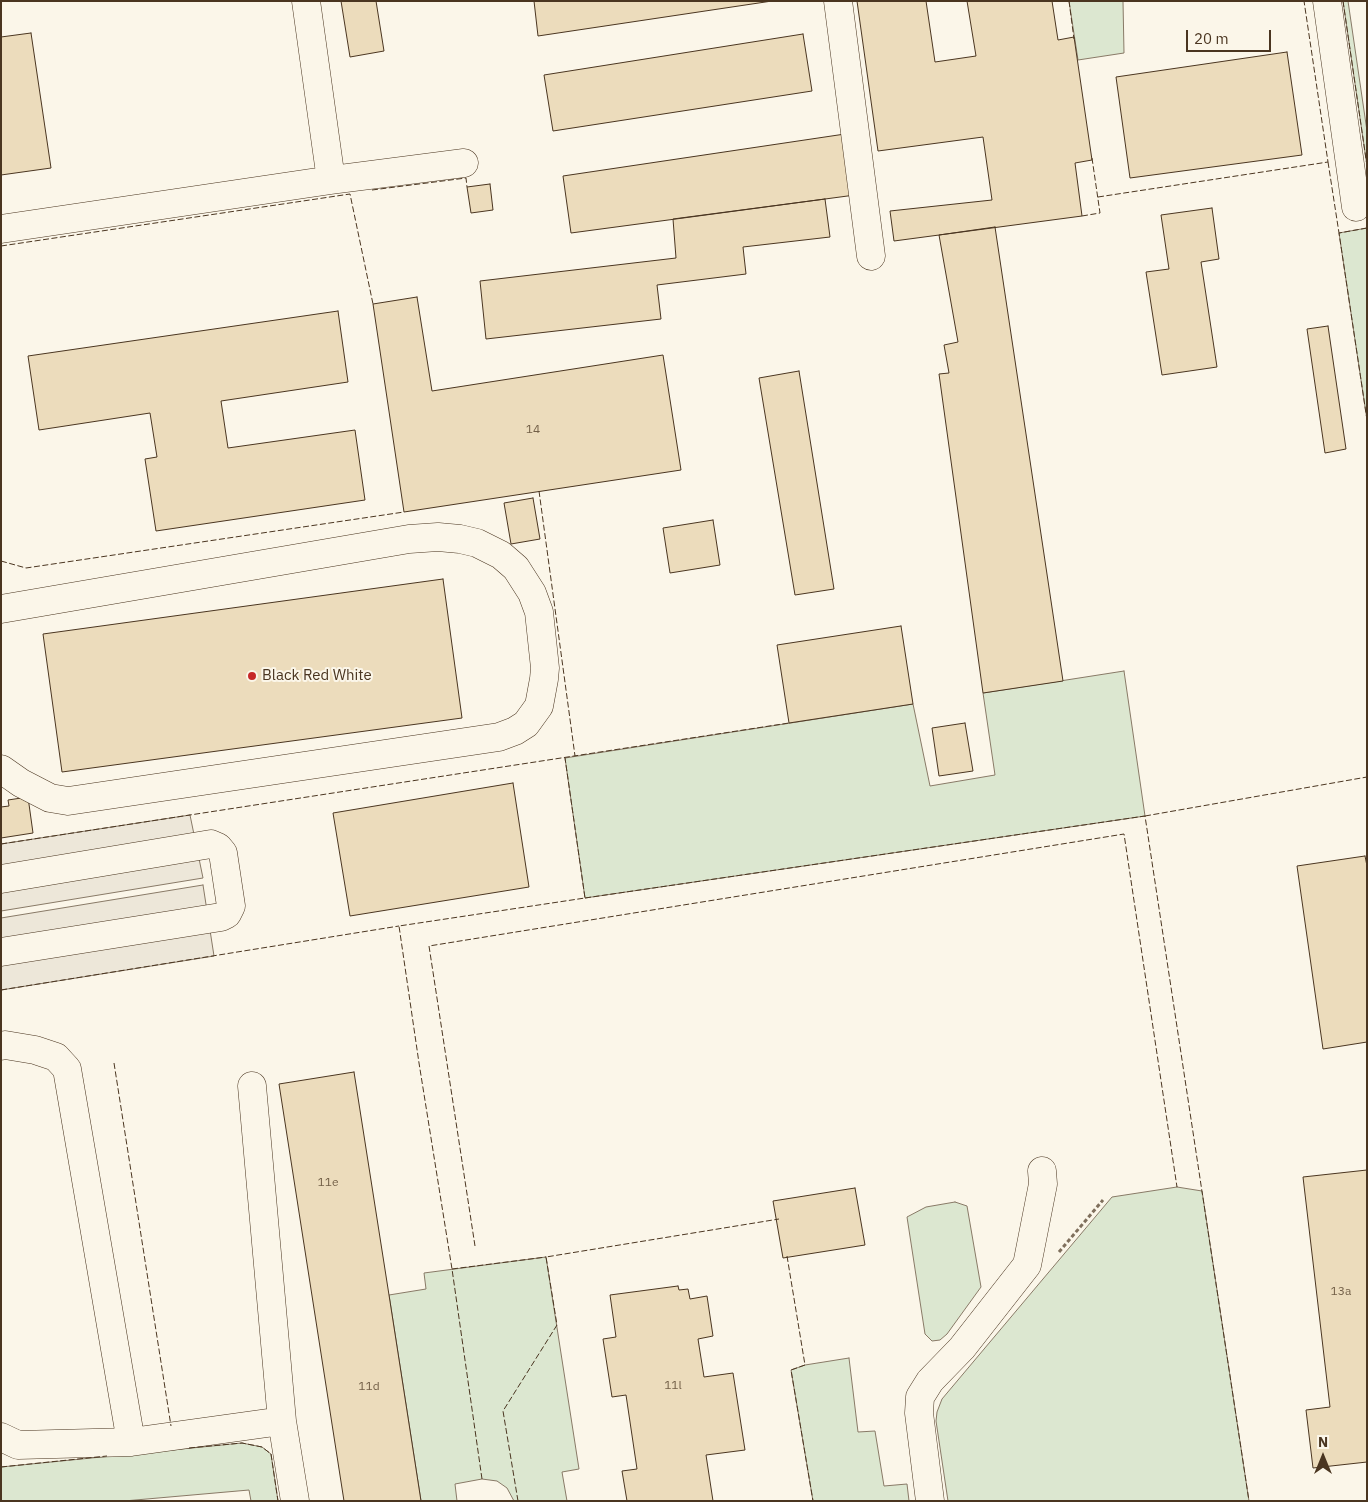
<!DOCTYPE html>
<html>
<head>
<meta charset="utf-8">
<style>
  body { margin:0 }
  #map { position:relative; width:1368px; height:1502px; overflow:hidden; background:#fbf6e9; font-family:"IBM Plex Sans",sans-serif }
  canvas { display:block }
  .frame { position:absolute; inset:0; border:2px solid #4a3520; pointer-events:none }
  .north { position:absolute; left:1298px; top:1432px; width:50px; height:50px; -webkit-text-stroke:4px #fbf6e9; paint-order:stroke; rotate:0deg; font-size:14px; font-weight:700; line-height:20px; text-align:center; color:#4a3520 }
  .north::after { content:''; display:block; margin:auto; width:18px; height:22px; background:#4a3520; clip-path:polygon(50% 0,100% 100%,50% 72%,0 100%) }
  .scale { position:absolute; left:1186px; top:30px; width:85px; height:22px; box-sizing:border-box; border:2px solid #4a3520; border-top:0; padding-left:6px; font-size:15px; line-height:18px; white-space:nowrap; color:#4a3520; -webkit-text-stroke:4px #fbf6e9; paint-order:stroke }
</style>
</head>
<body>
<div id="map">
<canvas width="1368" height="1502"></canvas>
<div class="frame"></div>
<div class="north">N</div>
<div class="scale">20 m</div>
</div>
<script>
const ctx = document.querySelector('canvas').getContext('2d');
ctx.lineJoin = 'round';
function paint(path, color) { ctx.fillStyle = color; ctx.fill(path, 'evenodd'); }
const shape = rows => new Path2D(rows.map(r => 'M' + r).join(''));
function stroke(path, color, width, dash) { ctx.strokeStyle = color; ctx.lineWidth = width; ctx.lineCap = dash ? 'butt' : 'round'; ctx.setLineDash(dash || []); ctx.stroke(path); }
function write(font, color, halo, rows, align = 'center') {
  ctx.font = font + ' "IBM Plex Sans",sans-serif'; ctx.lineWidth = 4; ctx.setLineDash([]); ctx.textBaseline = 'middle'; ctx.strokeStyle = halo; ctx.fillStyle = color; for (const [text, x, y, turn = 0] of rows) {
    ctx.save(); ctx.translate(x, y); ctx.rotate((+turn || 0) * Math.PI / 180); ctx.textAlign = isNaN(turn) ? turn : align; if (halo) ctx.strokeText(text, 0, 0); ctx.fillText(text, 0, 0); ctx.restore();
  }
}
const green = shape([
  [1069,1,1123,1,1124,53,1078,60,1069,1],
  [1343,1,1348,1,1367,131,1367,166,1343,1],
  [1367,228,1367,420,1339,233,1367,228],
  [1124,671,1145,816,585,898,565,758,913,704,930,786,995,775,983,693,1124,671],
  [1177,1187,1202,1191,1249,1501,948,1501,936,1421,937,1412,942,1399,1112,1197,1177,1187],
  [955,1202,967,1206,981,1287,947,1334,940,1340,932,1341,925,1334,907,1217,926,1207,955,1202],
  [546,1257,579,1469,562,1472,567,1501,514,1501,507,1488,497,1481,482,1479,455,1484,457,1501,421,1501,389,1295,426,1289,424,1273,546,1257],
  [849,1358,858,1432,875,1431,884,1486,907,1484,909,1501,813,1501,791,1370,805,1365,849,1358],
  [242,1443,262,1447,271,1454,278,1501,251,1501,249,1490,124,1501,1,1501,1,1467,242,1443]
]);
const parking = shape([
  [190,815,203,878,1,911,1,844,190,815],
  [203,885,214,956,1,990,1,918,203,885]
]);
const building = shape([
  [341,1,376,1,384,51,350,57,341,1],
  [534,1,772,1,538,36,534,1],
  [857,1,926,1,935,62,976,56,967,1,1052,1,1058,40,1074,37,1092,160,1075,163,1082,216,894,241,890,211,992,200,983,137,878,151,857,1],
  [31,33,51,168,1,175,1,37,31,33],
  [803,34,812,91,553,131,544,75,803,34],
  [1287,52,1302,155,1130,178,1116,77,1287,52],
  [845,134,855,195,571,233,563,176,845,134],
  [490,184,493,210,471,213,467,187,490,184],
  [825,199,830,237,743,247,746,274,657,285,661,319,486,339,480,281,676,258,673,219,825,199],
  [1212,208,1219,259,1201,262,1217,367,1162,375,1146,272,1169,269,1161,215,1212,208],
  [995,227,1063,681,983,693,939,374,949,373,944,345,958,342,939,235,995,227],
  [417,297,432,391,663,355,681,470,404,512,373,304,417,297],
  [338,311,348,382,221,401,228,448,355,430,365,500,156,531,145,459,157,457,150,413,39,430,28,356,338,311],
  [1328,326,1346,449,1325,453,1307,329,1328,326],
  [799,371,834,589,795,595,759,378,799,371],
  [533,498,540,539,511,544,504,503,533,498],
  [713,520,720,565,670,573,663,528,713,520],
  [443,579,462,718,62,772,43,634,443,579],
  [901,626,913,704,789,723,777,645,901,626],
  [965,723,973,771,939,776,932,728,965,723],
  [513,783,529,887,350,916,333,813,513,783],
  [28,797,33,833,1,838,1,807,9,806,8,800,28,797],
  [1365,856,1367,866,1367,1042,1323,1049,1297,866,1365,856],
  [354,1072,389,1295,421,1501,344,1501,279,1084,354,1072],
  [1367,1170,1367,1462,1313,1468,1306,1410,1330,1407,1303,1177,1367,1170],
  [855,1188,865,1245,783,1258,773,1201,855,1188],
  [678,1286,679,1290,688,1289,690,1299,707,1296,713,1336,698,1339,704,1377,733,1373,745,1450,706,1455,713,1501,627,1501,622,1471,637,1469,626,1395,612,1397,603,1339,616,1337,610,1295,678,1286]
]);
const path = shape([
  [1059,1252,1103,1200]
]);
const minor = shape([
  [306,1,331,180],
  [838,1,871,256],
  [1327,1,1356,207],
  [1,229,331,180,464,163],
  [1,609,409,539,438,537,460,539,477,543,501,555,516,568,532,593,539,612,545,668,544,679,539,706,526,724,515,731,499,737,68,801,50,798,21,783,1,769],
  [1,879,211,844,218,847,223,853,231,906,227,914,221,917,1,952],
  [1,1046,5,1045,35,1050,56,1057,67,1069,131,1442],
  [252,1086,282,1421,295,1501],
  [1,1437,18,1445,131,1442,282,1421],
  [930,1501,919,1413,920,1397,930,1381,962,1348,1027,1265,1043,1184,1042,1171]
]);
const fence = shape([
  [1069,1,1074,39],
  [1343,1,1367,166],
  [1328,162,1339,233],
  [372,190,466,178,467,187],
  [1098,197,1328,162,1304,1],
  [1082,216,1100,213,1092,158],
  [1367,228,1339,233,1367,420],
  [1,246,350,194,373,304],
  [539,491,575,756],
  [1,561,26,568,404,512],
  [1145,816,1367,777],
  [1,844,789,723],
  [585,898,1145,816,1249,1501],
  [1,990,399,926],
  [114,1063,171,1426],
  [475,1246,429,946,1124,834,1177,1187],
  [787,1256,805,1365,791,1370,813,1501],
  [452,1269,546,1257],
  [189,1448,242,1443,262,1447,271,1454,278,1501],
  [1,1467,107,1456],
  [482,1479,452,1269,419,1063,399,926,585,898,565,758],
  [518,1501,503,1411,557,1325,546,1257,779,1219]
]);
const markers = [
  [252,676,5,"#c62828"]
];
const numberNames = [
  ["14",533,430],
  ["11e",328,1183],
  ["13a",1341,1292],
  ["11l",673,1386],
  ["11d",369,1387]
];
const poiNames = [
  ["Black Red White",262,676]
];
paint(green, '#dce7d0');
stroke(green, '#887966', 1);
paint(parking, '#ede7d9');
stroke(parking, '#887966', 1);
paint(building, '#ecdcbc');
stroke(building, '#4a3520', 1);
stroke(minor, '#4a3520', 29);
stroke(path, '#7f6f5c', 3, [4, 2.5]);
stroke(minor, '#fbf6e9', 28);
stroke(fence, '#4a3520', 1, [6, 2.5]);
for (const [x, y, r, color] of markers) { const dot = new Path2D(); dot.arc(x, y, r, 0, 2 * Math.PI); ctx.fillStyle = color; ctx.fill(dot); stroke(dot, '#fbf6e9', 2); }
write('12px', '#725f47', null, numberNames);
write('15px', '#4a3520', '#fbf6e9', poiNames, 'left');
</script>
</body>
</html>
